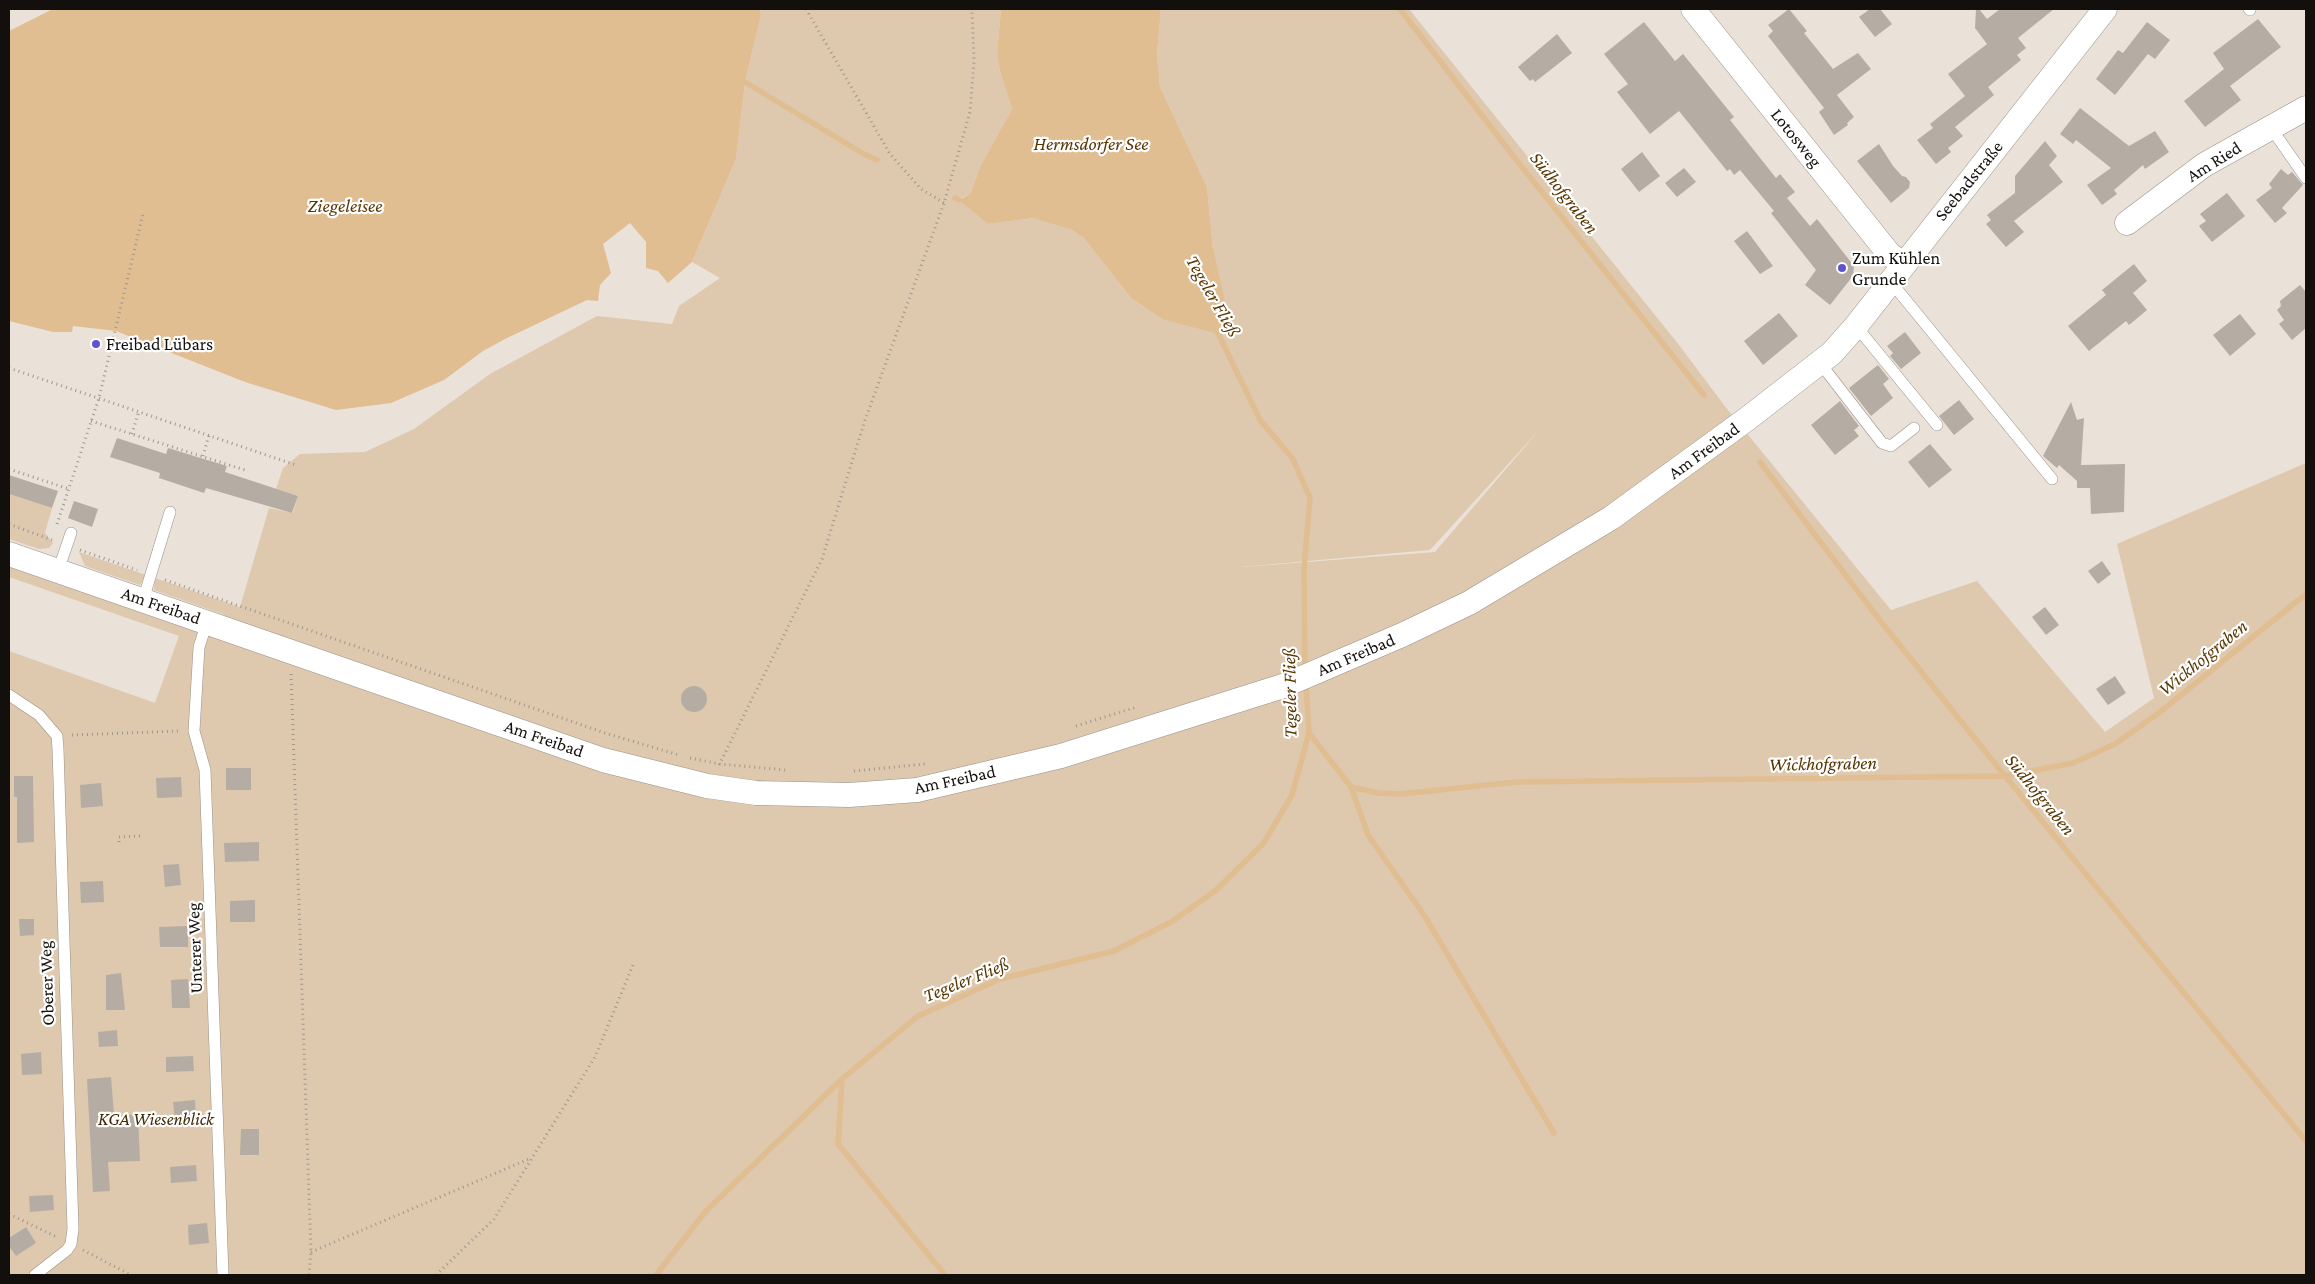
<!DOCTYPE html>
<html>
<head>
<meta charset="utf-8">
<style>
  body { margin:0 }
  #map { position:relative; width:2315px; height:1284px; overflow:hidden; background:#eae1d8; font-family:"Crimson Pro",serif }
  canvas { display:block }
  .frame { position:absolute; inset:0; border:10px solid #120f0c; pointer-events:none }
</style>
</head>
<body>
<div id="map">
<canvas width="2315" height="1284"></canvas>
<div class="frame"></div>
</div>
<script>
const ctx = document.querySelector('canvas').getContext('2d');
ctx.lineJoin = 'round';
function paint(path, color) { ctx.fillStyle = color; ctx.fill(path, 'evenodd'); }
const shape = rows => new Path2D(rows.map(r => 'M' + r).join(''));
function stroke(path, color, width, dash) { ctx.strokeStyle = color; ctx.lineWidth = width; ctx.lineCap = dash ? 'butt' : 'round'; ctx.setLineDash(dash || []); ctx.stroke(path); }
function write(font, color, halo, rows, align = 'center') {
  ctx.font = font + ' "Crimson Pro",serif'; ctx.lineWidth = 4.5; ctx.setLineDash([]); ctx.textBaseline = 'middle'; ctx.strokeStyle = halo; ctx.fillStyle = color; for (const [text, x, y, turn = 0] of rows) {
    ctx.save(); ctx.translate(x, y); ctx.rotate((+turn || 0) * Math.PI / 180); ctx.textAlign = isNaN(turn) ? turn : align; if (halo) ctx.strokeText(text, 0, 0); ctx.fillText(text, 0, 0); ctx.restore();
  }
}
const green = shape([
  [760,9,1001,9,997,54,1000,71,1012,109,981,165,970,194,959,199,988,224,1034,218,1058,224,1070,229,1083,237,1131,298,1162,319,1213,249,1207,187,1160,87,1157,54,1161,9,1409,9,1679,345,1727,409,1891,610,1977,581,2105,732,2154,698,2117,544,2306,463,2306,1275,9,1275,9,651,155,703,179,636,9,577,9,566,199,632,225,615,154,590,155,578,240,607,269,508,293,513,298,496,276,489,283,468,300,454,365,452,414,429,490,374,597,316,672,324,679,306,720,278,692,262,736,159,745,82,761,15],
  [1541,428,1435,552,1230,568,1430,550],
  [9,494,52,508,45,533,53,543,49,548,39,549,9,539],
  [79,552,146,575,140,585,85,566]
]);
const water = shape([
  [53,9,760,9,761,15,745,82,736,159,692,262,668,283,658,271,646,268,646,242,630,223,603,244,611,273,600,285,598,301,587,300,505,339,483,351,444,380,391,403,336,410,245,382,116,331,73,326,72,332,53,332,9,321,9,31],
  [1001,9,1161,9,1157,54,1160,87,1207,187,1213,249,1228,314,1219,334,1162,319,1131,298,1083,237,1070,229,1034,218,988,224,959,200,970,194,981,165,1012,109,1000,71,997,54]
]);
const stream = shape([
  [1400,9,1514,157,1704,395],
  [745,82,862,153,877,160],
  [955,198,959,200],
  [1216,329,1260,420,1293,459,1310,498,1304,569,1305,669],
  [1760,462,1878,618,2005,776,2306,1141],
  [1309,733,1351,787,1378,793,1401,794,1516,782,2005,776,2073,763,2115,744,2160,712,2306,594],
  [1351,787,1368,835,1424,915,1554,1133],
  [842,1079,838,1144,945,1275],
  [656,1275,706,1211,842,1079,918,1016,1000,979,1114,951,1171,922,1215,891,1263,844,1292,795,1309,733,1306,684]
]);
const building = shape([
  [1789,9,1807,31,1804,33,1833,69,1858,53,1871,69,1837,95,1854,117,1847,123,1848,125,1834,135,1819,112,1824,108,1768,36,1773,31,1768,25],
  [1870,9,1880,9,1892,24,1875,37,1859,17],
  [1976,9,1979,9,1987,19,2000,9,2054,9,2018,38,2026,48,2017,55,2021,60,1988,87,1994,95,1955,127,1963,136,1948,148,1951,152,1936,164,1917,140,1933,128,1930,124,1965,96,1948,74,1987,44,1975,28],
  [2258,19,2281,47,2230,86,2241,100,2205,127,2184,101,2224,69,2213,53],
  [1644,22,1675,61,1683,54,1734,117,1730,120,1776,178,1780,174,1795,192,1787,198,1810,226,1817,219,1854,266,1853,276,1830,305,1805,285,1816,270,1771,213,1774,211,1740,170,1734,175,1730,169,1727,171,1679,111,1650,134,1617,92,1628,84,1604,54],
  [2147,22,2170,40,2155,59,2148,54,2115,95,2096,79,2118,50,2123,53],
  [1557,34,1572,53,1535,82,1533,79,1530,81,1518,67],
  [2080,108,2129,146,2155,131,2169,152,2145,169,2143,165,2114,190,2117,194,2102,205,2087,185,2111,168,2076,140,2073,144,2060,134],
  [2045,141,2057,156,2049,165,2063,182,2014,221,2024,232,2006,247,1986,224,1991,220,1987,215,2015,193,2015,176],
  [1879,144,1893,166,1902,176,1906,177,1910,182,1909,188,1891,203,1857,161],
  [1642,152,1660,176,1639,192,1621,169],
  [1684,168,1696,182,1677,197,1665,183],
  [2281,169,2288,175,2292,172,2303,185,2282,208,2287,213,2275,223,2256,200,2272,188,2269,184],
  [2227,193,2245,216,2212,242,2199,226,2206,221,2200,214],
  [1747,231,1773,266,1760,274,1734,241],
  [2134,264,2147,281,2133,293,2147,310,2129,325,2126,321,2089,351,2068,326,2106,295,2102,290],
  [2300,285,2306,292,2306,328,2292,340,2279,324,2284,320,2277,310,2281,306,2280,301],
  [1779,313,1798,336,1763,365,1744,341],
  [2240,314,2256,334,2230,356,2213,335],
  [1905,332,1921,353,1901,369,1890,356,1893,353,1887,346],
  [1878,365,1889,379,1883,384,1893,398,1871,416,1849,388],
  [1959,400,1974,419,1954,435,1939,416],
  [1840,401,1859,426,1854,430,1859,436,1835,455,1811,425],
  [2071,402,2077,420,2084,418,2081,465,2125,464,2124,512,2091,514,2090,488,2077,488,2077,481,2059,465,2057,468,2043,456],
  [117,438,166,454,168,448,194,456,227,466,225,472,298,496,292,513,206,488,204,493,159,478,160,473,110,457],
  [1930,444,1952,470,1929,488,1908,462],
  [9,475,58,491,52,508,9,494],
  [74,501,98,509,92,527,68,518],
  [2102,561,2111,574,2098,584,2088,571],
  [2045,607,2059,625,2046,635,2032,617],
  [2115,676,2126,693,2108,705,2096,689],
  '681 699a13 13 0 1 1 26 0a13 13 0 1 1-26 0Z',
  [226,768,251,768,251,790,226,790],
  [14,776,33,776,34,842,17,843,17,797,14,797],
  [181,777,182,797,157,798,156,778],
  [101,783,103,806,81,808,80,785],
  [259,842,259,861,225,862,224,843],
  [179,864,181,885,165,887,163,865],
  [103,881,104,902,81,903,80,882],
  [255,900,255,922,230,922,230,901],
  [19,919,34,919,34,935,20,936],
  [188,926,188,947,160,947,159,927],
  [121,973,125,1010,106,1010,106,975],
  [188,979,190,1008,172,1008,171,980],
  [117,1030,118,1046,99,1047,98,1032],
  [41,1052,42,1074,22,1075,21,1054],
  [193,1056,194,1071,166,1072,166,1057],
  [111,1077,114,1114,138,1115,140,1161,108,1162,110,1191,93,1192,87,1079],
  [195,1100,196,1119,175,1121,173,1102],
  [241,1129,259,1129,259,1155,240,1155],
  [196,1165,197,1181,171,1183,170,1167],
  [53,1195,54,1210,30,1212,29,1196],
  [207,1223,209,1243,189,1245,188,1225],
  [26,1227,36,1243,16,1256,9,1246,9,1238]
]);
const path = shape([
  [806,9,890,154,921,189,944,203],
  [9,368,296,465],
  [91,421,248,471],
  [132,434,139,411],
  [203,456,209,435],
  [9,469,69,489],
  [9,524,52,540],
  [57,524,99,398,143,214],
  [80,550,137,570],
  [165,580,605,733,679,755],
  [291,674,311,1252,309,1275],
  [1076,726,1137,707],
  [72,735,179,731],
  [690,758,720,764,785,770],
  [719,765,822,559,864,423,944,203,970,112,974,61,972,9],
  [854,771,925,764],
  [119,842,119,837,142,836],
  [9,1214,57,1237],
  [83,1250,131,1275],
  [311,1252,529,1159],
  [436,1275,494,1219,595,1057,633,965]
]);
const lane = shape([
  [2249,9,2250,10],
  [2271,128,2306,178],
  [1891,282,2052,479],
  [1856,326,1937,425],
  [1820,363,1882,443,1891,446,1914,428],
  [58,571,71,533],
  [143,600,170,512],
  [207,622,199,647,194,731,205,770,223,1275],
  [9,695,39,715,57,736,58,749,73,1229,71,1244,67,1250,35,1275]
]);
const street = shape([
  [1693,9,1890,255,1904,264],
  [2127,223,2204,165,2306,108],
  [9,554,603,760,707,786,756,793,849,795,917,790,1061,756,1283,686,1402,635,1469,603,1611,518,1747,419,1832,353,1856,326,2105,9]
]);
const markers = [
  [1842,268,5,"#5d54cd"],
  [96,344,5,"#5d54cd"]
];
const streetNames = [
  ["Lotosweg",1796,138,51],
  ["Am Ried",2214,162,-32],
  ["Seebadstraße",1969,181,-51],
  ["Am Freibad",1704,451,-36],
  ["Am Freibad",161,606,19],
  ["Am Freibad",1356,655,-23],
  ["Am Freibad",544,739,19],
  ["Am Freibad",955,780,-12],
  ["Unterer Weg",195,948,-92],
  ["Oberer Weg",47,983,-92]
];
const poiNames = [
  ["Zum Kühlen",1852,258],
  ["Grunde",1852,279],
  ["Freibad Lübars",106,344]
];
const parkNames = [
  ["KGA Wiesenblick",156,1119]
];
const waterNames = [
  ["Hermsdorfer See",1091,144],
  ["Südhofgraben",1564,193,52],
  ["Ziegeleisee",345,206],
  ["Tegeler Fließ",1213,296,60],
  ["Wickhofgraben",2203,658,-39],
  ["Tegeler Fließ",1290,693,-91],
  ["Wickhofgraben",1823,764,-1],
  ["Südhofgraben",2040,795,51],
  ["Tegeler Fließ",966,980,-22]
];
paint(green, '#dec8ae');
paint(water, '#e1bd92');
stroke(stream, '#e1bd92', 5.5);
paint(building, '#b5ada4');
stroke(lane, '#999289', 12);
stroke(street, '#999289', 25);
stroke(path, '#9e9790', 3, [1, 4]);
stroke(lane, '#fff', 11);
stroke(street, '#fff', 24);
for (const [x, y, r, color] of markers) { const dot = new Path2D(); dot.arc(x, y, r, 0, 2 * Math.PI); ctx.fillStyle = color; ctx.fill(dot); stroke(dot, '#fff', 2); }
write('18px', '#120f0c', '#fff', streetNames);
write('18px', '#120f0c', '#fff', poiNames, 'left');
write('italic 18px', '#422a06', '#fff', parkNames);
write('italic 19px', '#583600', '#fff', waterNames);
</script>
</body>
</html>
